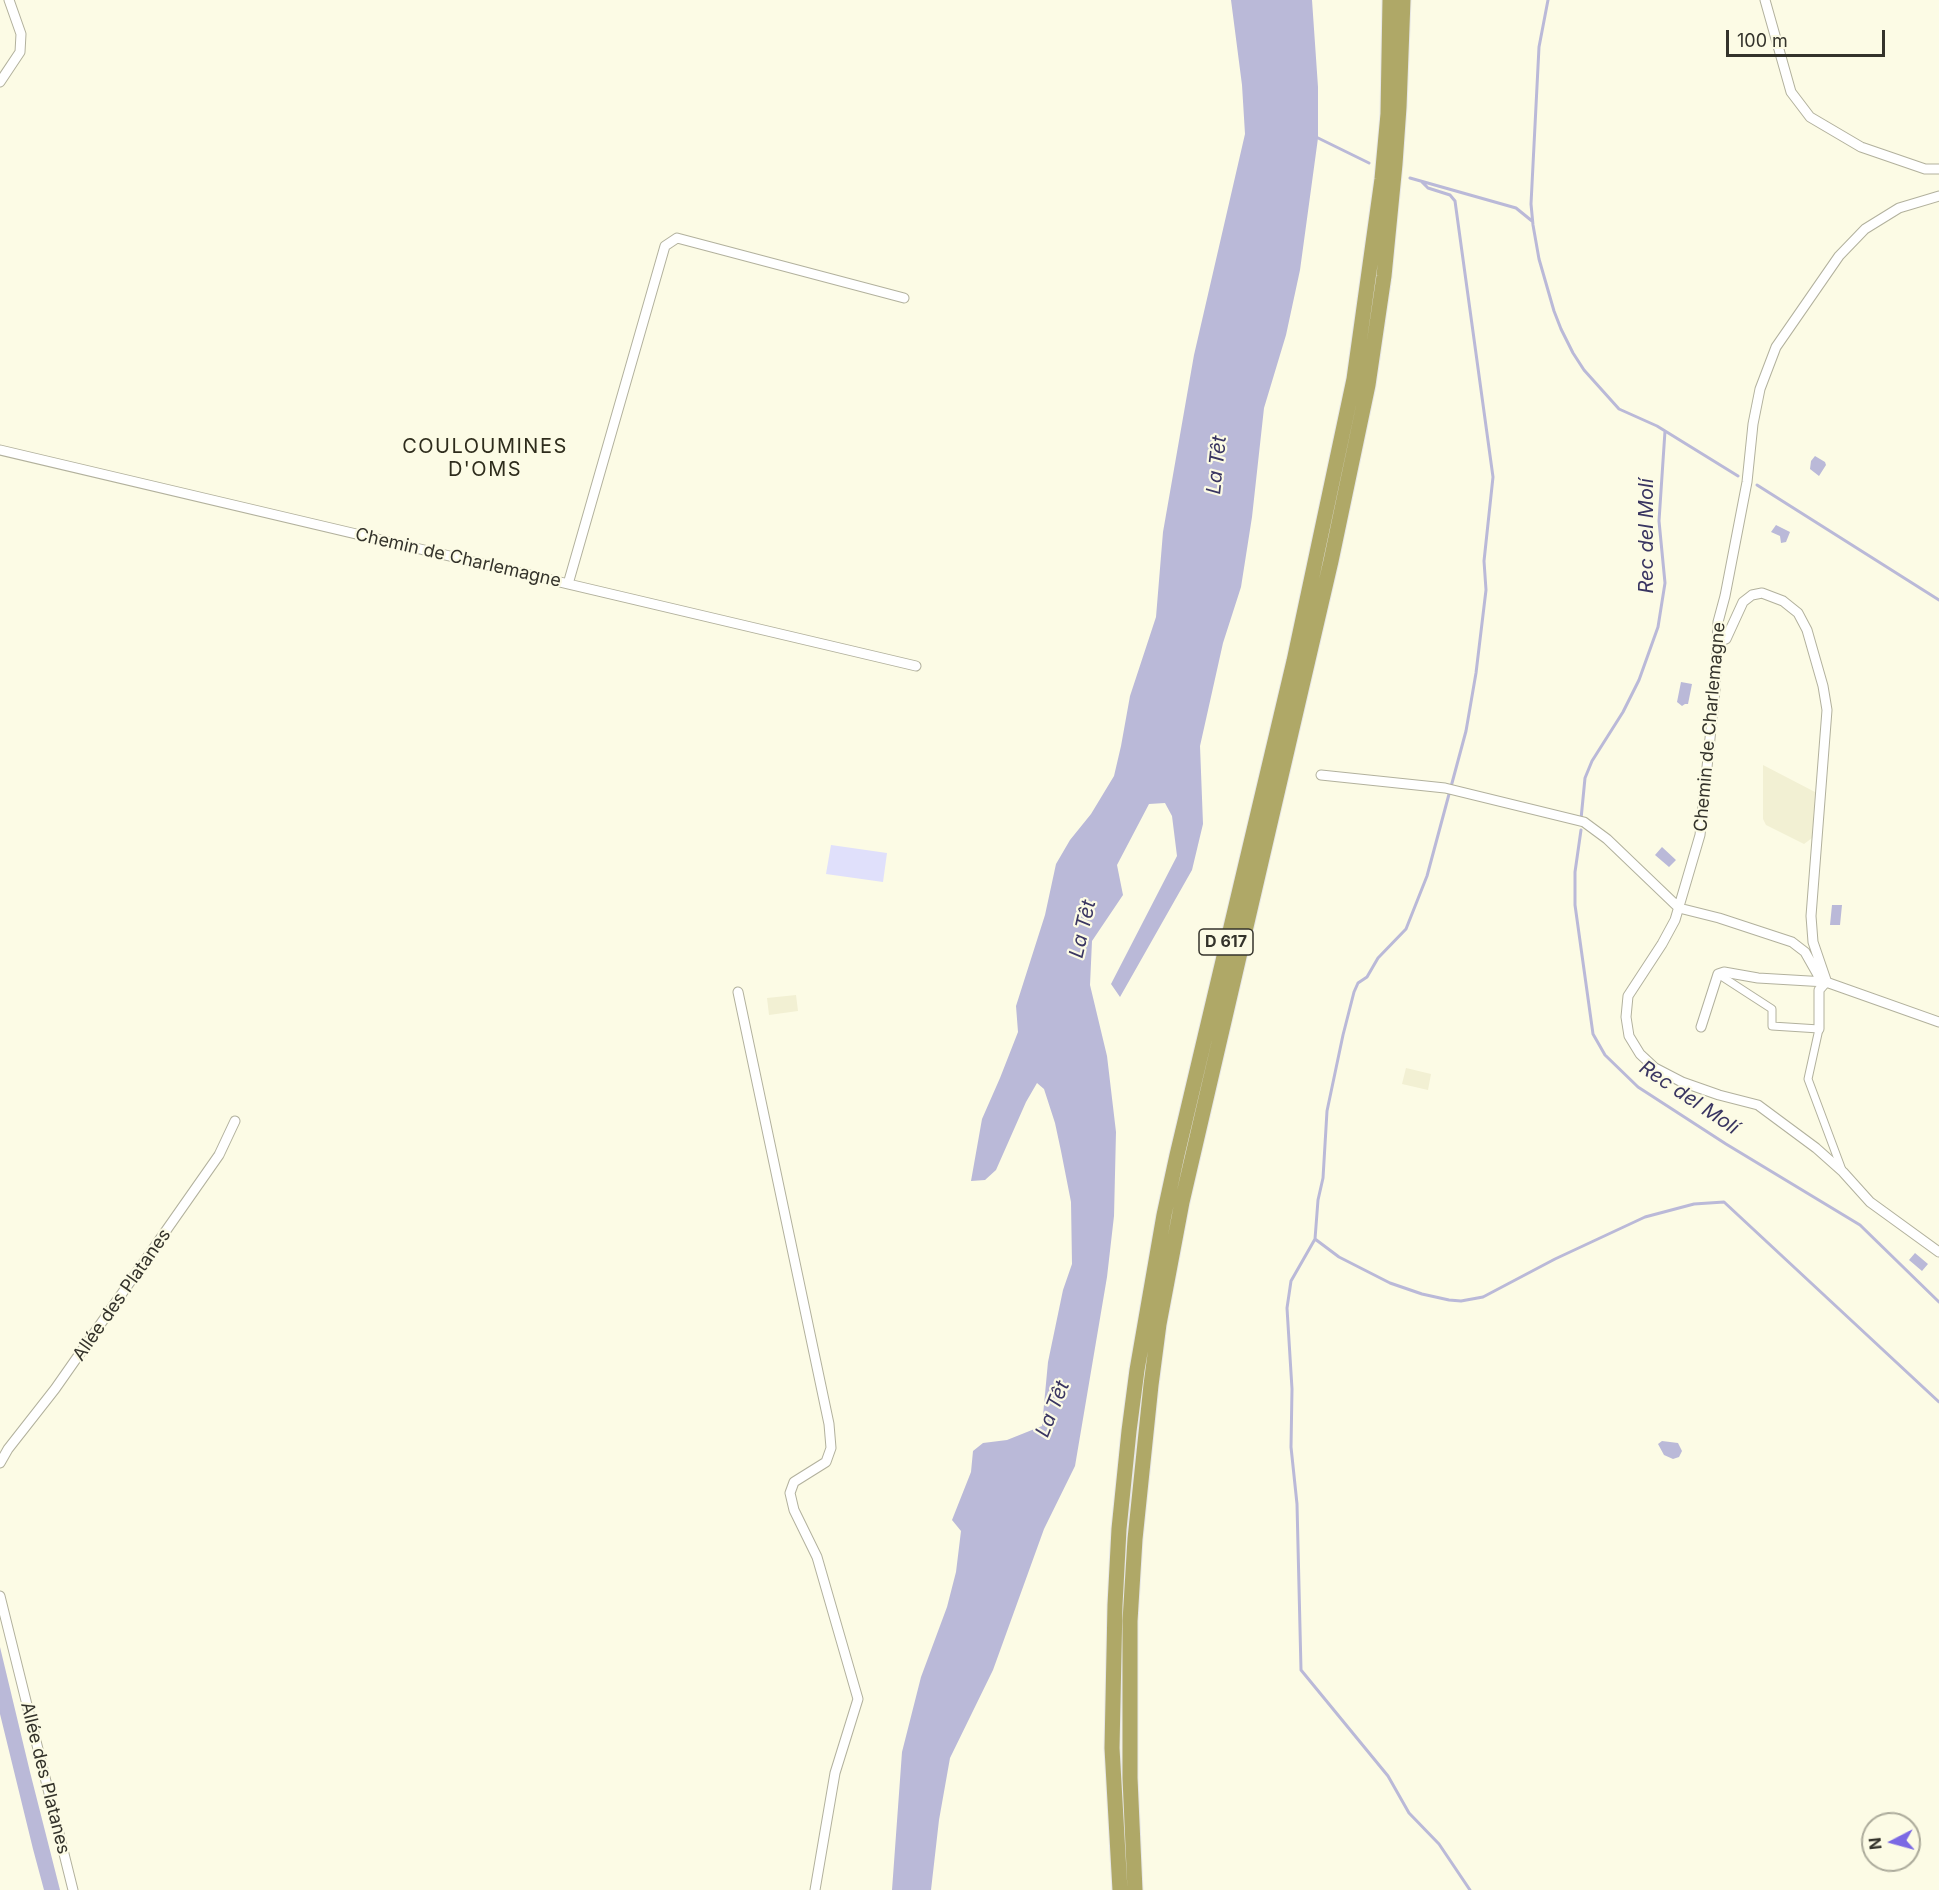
<!DOCTYPE html>
<html>
<head>
<meta charset="utf-8">
<style>
  body { margin:0 }
  #map { position:relative; width:1939px; height:1890px; overflow:hidden; background:#fcfbe5; font-family:Inter,sans-serif }
  canvas { display:block }
  .north { position:absolute; left:1861px; top:1812px; width:60px; height:60px; box-sizing:border-box; background:#fcfbe5; border:2px solid #acab9b; border-radius:50%; rotate:264deg; font-size:16px; font-weight:700; line-height:24px; text-align:center; color:#34332b }
  .north::after { content:''; display:block; margin:auto; width:21px; height:27px; background:#7b69e4; clip-path:polygon(50% 0,100% 100%,50% 72%,0 100%) }
  .scale { position:absolute; left:1726px; top:30px; width:159px; height:27px; box-sizing:border-box; border:3px solid #34332b; border-top:0; padding-left:8px; font-size:18px; line-height:21px; white-space:nowrap; color:#34332b; -webkit-text-stroke:4px #fcfbe5; paint-order:stroke }
</style>
</head>
<body>
<div id="map">
<canvas width="1939" height="1890"></canvas>
<div class="north">N</div>
<div class="scale">100 m</div>
</div>
<script>
const ctx = document.querySelector('canvas').getContext('2d');
ctx.lineJoin = 'round';
function paint(path, color) { ctx.fillStyle = color; ctx.fill(path, 'evenodd'); }
const shape = rows => new Path2D(rows.map(r => 'M' + r).join(''));
function stroke(path, color, width, dash) { ctx.strokeStyle = color; ctx.lineWidth = width; ctx.lineCap = dash ? 'butt' : 'round'; ctx.setLineDash(dash || []); ctx.stroke(path); }
function write(font, color, halo, rows, align = 'center') {
  ctx.font = font + ' Inter,sans-serif'; ctx.lineWidth = 4.5; ctx.setLineDash([]); ctx.textBaseline = 'middle'; ctx.strokeStyle = halo; ctx.fillStyle = color; for (const [text, x, y, turn = 0] of rows) {
    ctx.save(); ctx.translate(x, y); ctx.rotate((+turn || 0) * Math.PI / 180); ctx.textAlign = isNaN(turn) ? turn : align; if (halo) ctx.strokeText(text, 0, 0); ctx.fillText(text, 0, 0); ctx.restore();
  }
}
const built = shape([
  [1763,765,1815,792,1812,838,1804,844,1766,825,1763,819],
  [796,995,798,1011,769,1015,767,998],
  [1406,1068,1431,1074,1428,1090,1402,1084]
]);
const green = shape([
  [831,845,887,853,883,882,826,874]
]);
const water = shape([
  [1231,0,1312,0,1318,87,1318,138,1300,270,1286,335,1264,408,1252,517,1241,587,1223,643,1200,746,1203,824,1192,870,1120,997,1111,984,1177,856,1172,816,1165,803,1149,804,1117,865,1123,895,1092,941,1090,985,1107,1056,1116,1132,1114,1216,1107,1277,1075,1466,1044,1529,993,1670,950,1758,939,1820,931,1890,892,1890,902,1752,921,1677,947,1607,956,1572,961,1531,952,1520,971,1472,973,1451,983,1443,1007,1440,1042,1426,1048,1362,1063,1290,1072,1264,1071,1202,1061,1151,1055,1123,1044,1089,1037,1083,1026,1102,996,1170,985,1180,971,1181,982,1119,1000,1078,1018,1032,1016,1006,1045,915,1056,864,1070,840,1091,814,1114,776,1121,746,1130,696,1156,617,1163,532,1194,355,1245,134,1242,85],
  [1815,456,1825,462,1826,465,1819,476,1810,469,1811,461],
  [1776,525,1790,532,1786,542,1781,543,1780,536,1771,532],
  [1681,682,1692,684,1688,704,1685,704,1682,706,1677,702],
  [1662,847,1676,860,1669,867,1655,855],
  [1832,905,1842,905,1840,925,1830,925],
  [1915,1253,1928,1264,1922,1271,1909,1260],
  [1662,1441,1678,1443,1682,1451,1679,1457,1673,1459,1664,1455,1658,1444],
  [0,1647,30,1772,60,1890,44,1890,33,1849,0,1714]
]);
const stream = shape([
  [1548,0,1539,47,1531,204,1533,225,1539,259,1554,311,1561,329,1573,353,1584,370,1619,409,1657,426,1738,476],
  [1314,136,1369,163],
  [1410,178,1516,208,1532,221],
  [1421,181,1428,188,1450,195,1455,201,1493,477,1484,561,1486,590,1476,673,1466,731,1427,876,1406,929,1378,958,1367,977,1358,983,1354,992,1343,1035,1327,1111,1323,1178,1318,1200,1315,1239,1291,1281,1287,1308,1292,1389,1291,1447,1297,1504,1301,1670,1388,1776,1409,1813,1439,1844,1470,1890],
  [1757,485,1939,600],
  [1581,819,1585,778,1592,761,1623,712,1639,680,1658,627,1665,583,1659,521,1665,431],
  [1581,830,1575,872,1575,905,1593,1034,1605,1055,1638,1087,1726,1144,1860,1225,1939,1302],
  [1315,1239,1339,1257,1390,1283,1422,1294,1449,1300,1461,1301,1483,1297,1555,1259,1645,1217,1694,1204,1724,1202,1939,1402]
]);
const pedestrian = shape([
  [1718,974,1772,1009,1772,1026,1819,1029,1808,1079,1842,1170]
]);
const minor = shape([
  [1765,0,1791,92,1810,117,1861,147,1925,169,1939,169],
  [0,82,20,52,21,34,9,0],
  [1939,196,1899,208,1865,229,1839,256,1776,347,1760,389,1753,424,1747,482,1725,596,1718,622,1715,690,1700,835,1675,920,1662,944,1628,996,1626,1017,1629,1036,1640,1054,1655,1068,1682,1082,1719,1095,1758,1105,1816,1148,1843,1172,1870,1202,1939,1252],
  [0,450,916,666],
  [568,584,665,246,677,238,904,298],
  [1717,643,1726,639,1743,602,1752,595,1762,593,1783,601,1798,613,1807,630,1823,686,1827,710,1811,916,1813,942,1826,980],
  [1321,775,1445,788,1584,822,1607,839,1679,908,1719,918,1792,942,1805,952,1818,975,1826,982],
  [738,992,829,1424,831,1448,826,1462,794,1482,790,1493,794,1510,817,1557,858,1699,835,1773,815,1890],
  [1701,1027,1718,974,1724,972,1758,978,1826,982,1939,1022],
  [1819,1029,1819,990,1826,982],
  [0,1463,8,1449,55,1389,219,1155,235,1121],
  [0,1596,73,1890]
]);
const trunk = shape([
  [1120,1890,1112,1748,1115,1605,1119,1529,1129,1431,1137,1370,1164,1215,1177,1155,1294,661,1354,379,1382,179,1388,114,1390,0],
  [1135,1890,1130,1778,1130,1621,1135,1539,1151,1385,1159,1324,1182,1202,1331,561,1368,385,1384,276,1395,164,1399,107,1403,0]
]);
const shields = [
  [1226,942,54]
];
const shieldNames = [
  ["D 617",1226,942]
];
const streetNames = [
  ["Chemin de Charlemagne",458,558,13],
  ["Chemin de Charlemagne",1710,727,-85],
  ["Allée des Platanes",122,1295,-55],
  ["Allée des Platanes",45,1778,76]
];
const neighbourhoodNames = [
  ["COULOUMINES",485,447],
  ["D'OMS",485,470]
];
const waterNames = [
  ["La Têt",1217,465,-84],
  ["Rec del Molí",1647,536,-90],
  ["La Têt",1083,929,-77],
  ["Rec del Molí",1689,1098,34],
  ["La Têt",1053,1409,-68]
];
paint(built, '#f2f0d3');
paint(green, '#e0e0fb');
paint(water, '#bab9d8');
stroke(stream, '#bab9d8', 3);
stroke(pedestrian, '#b2b19d', 9);
stroke(minor, '#b2b19d', 11);
stroke(trunk, '#e7e7e6', 17);
stroke(pedestrian, '#fff', 7);
stroke(minor, '#fff', 9);
stroke(trunk, '#afa867', 15);
for (const [x, y, w] of shields) { const box = new Path2D(); box.roundRect(x - w / 2, y - 13, w, 26, 4.5); ctx.fillStyle = '#fcfbe5'; ctx.fill(box); stroke(box, '#34332b', 1.5); }
write('bold 16px', '#34332b', null, shieldNames);
write('18px', '#34332b', '#fcfbe5', streetNames);
ctx.letterSpacing = '1.5px';
write('20px', '#2e2c1c', '#fcfbe5', neighbourhoodNames);
ctx.letterSpacing = '0px';
write('italic 20px', '#393561', '#fcfbe5', waterNames);
</script>
</body>
</html>
